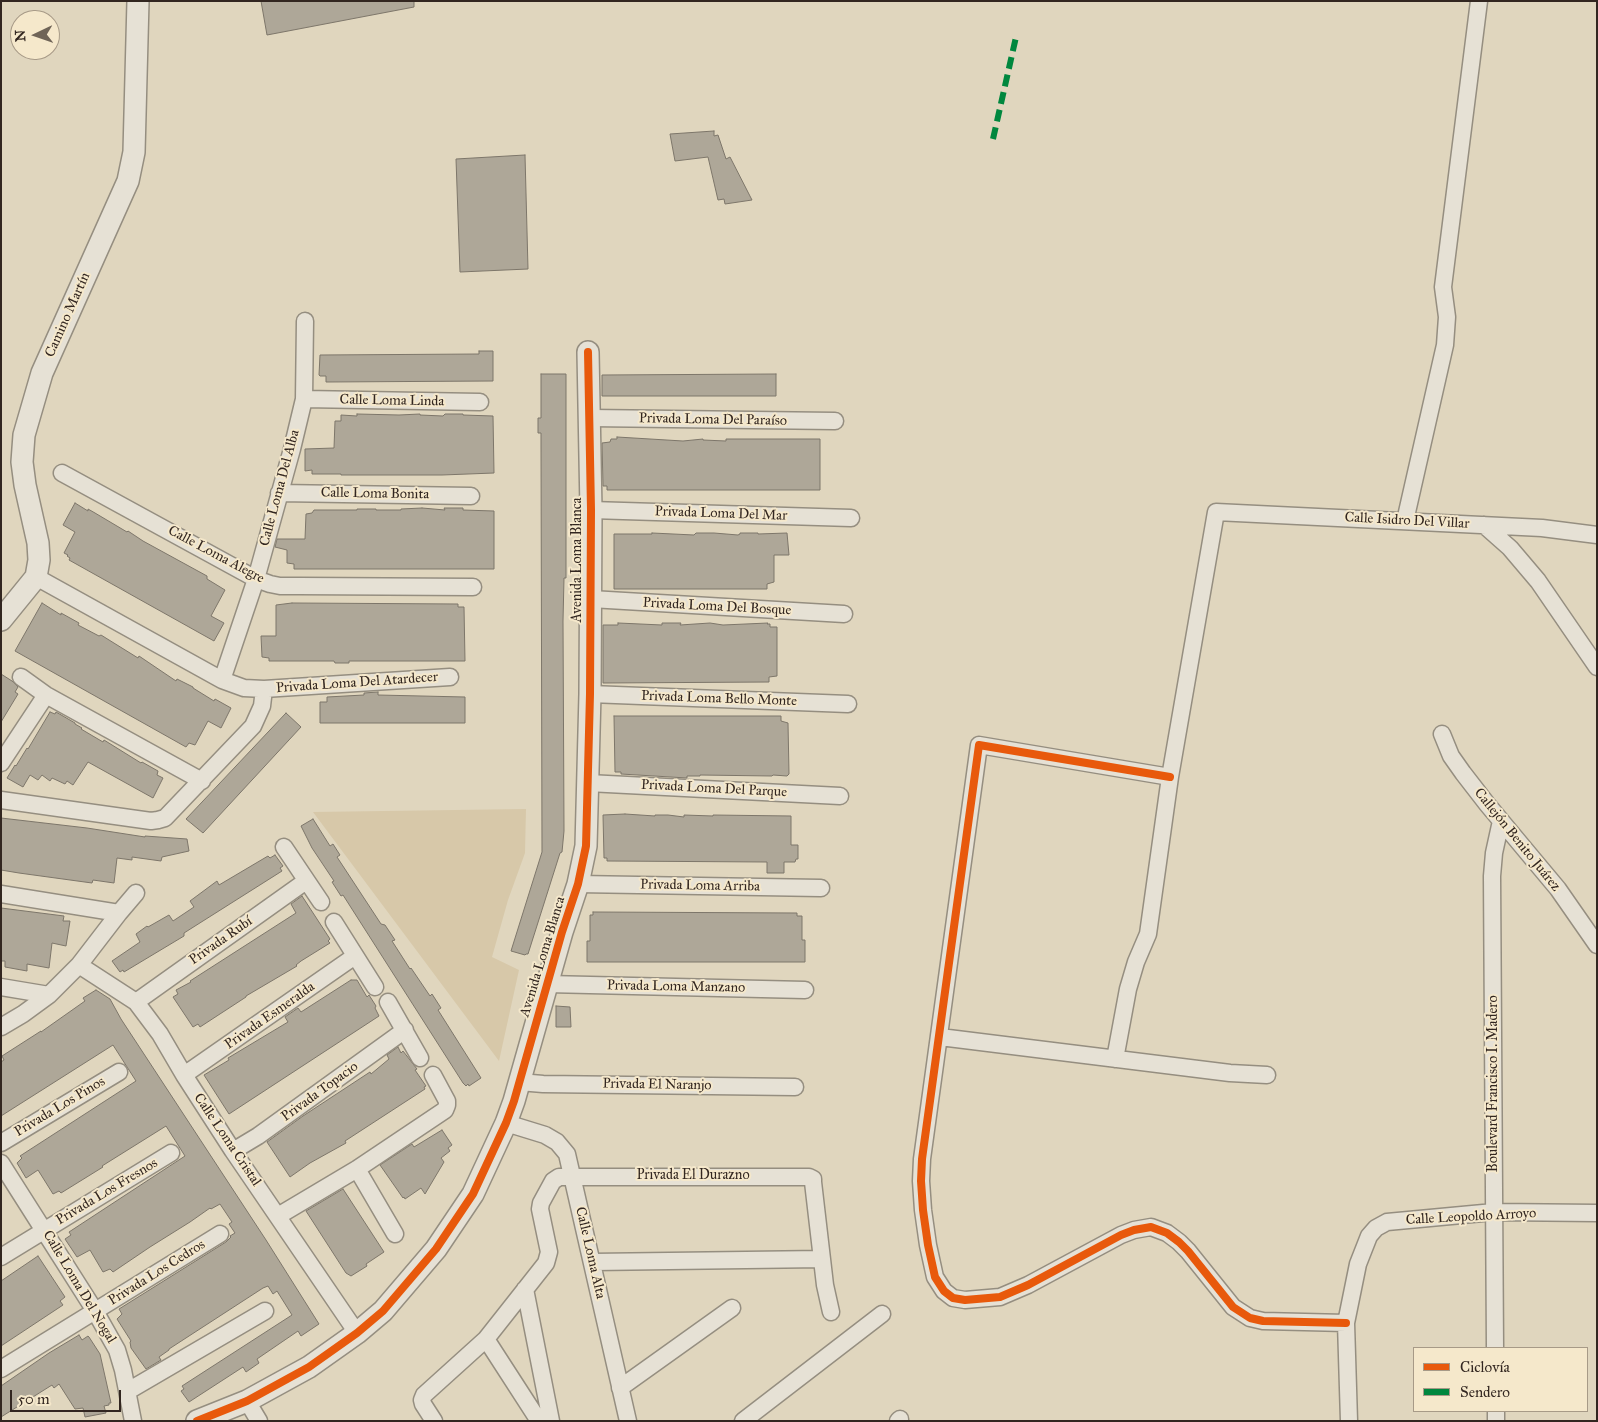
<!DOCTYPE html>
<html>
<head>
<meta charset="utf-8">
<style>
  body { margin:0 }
  #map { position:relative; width:1598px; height:1422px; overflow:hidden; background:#e0d6be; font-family:"IM FELL Great Primer",serif }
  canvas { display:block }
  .frame { position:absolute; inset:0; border:2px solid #322620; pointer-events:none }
  .legend { position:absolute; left:1413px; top:1347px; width:175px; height:65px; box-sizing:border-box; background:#f5e8cb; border:1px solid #a79a87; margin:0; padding:6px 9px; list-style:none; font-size:15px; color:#322620 }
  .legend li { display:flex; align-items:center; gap:10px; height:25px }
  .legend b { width:25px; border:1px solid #a79a87 }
  .north { position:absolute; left:10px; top:10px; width:50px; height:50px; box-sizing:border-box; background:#f5e8cb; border:1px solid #a79a87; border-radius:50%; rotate:267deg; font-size:14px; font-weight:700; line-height:20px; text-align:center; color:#322620 }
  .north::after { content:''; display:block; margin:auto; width:18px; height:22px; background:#6f6457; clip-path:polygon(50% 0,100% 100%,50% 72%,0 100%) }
  .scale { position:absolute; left:10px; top:1390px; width:111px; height:22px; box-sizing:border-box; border:2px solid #322620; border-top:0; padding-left:6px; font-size:15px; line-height:18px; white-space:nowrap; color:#322620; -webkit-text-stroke:4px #f5e8cb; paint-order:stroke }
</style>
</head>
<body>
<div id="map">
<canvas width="1598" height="1422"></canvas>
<div class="frame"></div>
<ul class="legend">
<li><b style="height:6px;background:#e8590c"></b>Ciclovía</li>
<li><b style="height:6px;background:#00873e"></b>Sendero</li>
</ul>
<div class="north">N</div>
<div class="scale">50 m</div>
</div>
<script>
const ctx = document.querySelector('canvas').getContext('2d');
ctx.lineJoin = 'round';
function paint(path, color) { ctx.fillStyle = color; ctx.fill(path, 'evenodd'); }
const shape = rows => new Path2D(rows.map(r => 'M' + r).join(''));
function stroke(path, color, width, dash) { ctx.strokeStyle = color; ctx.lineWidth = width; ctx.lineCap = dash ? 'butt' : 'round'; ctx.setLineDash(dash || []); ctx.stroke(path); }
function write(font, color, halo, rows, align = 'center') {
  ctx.font = font + ' "IM FELL Great Primer",serif'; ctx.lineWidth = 4; ctx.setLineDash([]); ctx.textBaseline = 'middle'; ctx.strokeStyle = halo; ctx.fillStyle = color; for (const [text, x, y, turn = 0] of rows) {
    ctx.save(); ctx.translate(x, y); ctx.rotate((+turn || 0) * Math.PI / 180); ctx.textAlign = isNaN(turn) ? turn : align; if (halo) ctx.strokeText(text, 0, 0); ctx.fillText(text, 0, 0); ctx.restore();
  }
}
const green = shape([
  [526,809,525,853,508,900,492,957,519,970,499,1061,313,812]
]);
const building = shape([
  [261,1,414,1,414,7,267,35,261,1],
  [714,131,714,136,718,135,726,159,730,157,752,200,725,204,724,199,718,200,708,157,675,161,670,134,714,131],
  [525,155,528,269,460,272,456,159,525,155],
  [479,351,493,351,493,381,326,382,326,376,320,376,319,375,320,355,479,354,479,351],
  [541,374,566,374,566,578,564,578,563,621,564,831,562,852,560,853,528,954,526,954,525,955,511,951,542,852,541,447,541,433,538,433,538,418,541,418,541,374],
  [776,374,776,396,602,396,602,375,776,374],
  [357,414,399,415,420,414,420,415,443,416,445,414,463,414,463,415,493,416,494,473,442,475,341,475,341,474,312,474,312,470,305,471,305,449,334,448,335,421,341,421,341,415,357,416,357,414],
  [617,437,683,441,703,439,703,440,726,441,726,439,820,439,820,490,607,490,607,486,603,486,602,443,610,442,611,439,617,439,617,437],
  [75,503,88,511,88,509,95,513,127,532,128,531,143,541,207,576,207,579,225,590,211,616,224,623,214,641,69,560,70,558,67,556,68,555,64,553,75,532,63,525,75,503],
  [422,508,445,510,444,508,463,508,463,510,494,511,494,569,294,569,294,564,287,563,287,550,275,547,277,539,305,539,306,514,312,513,314,510,357,510,357,509,376,509,376,510,401,510,401,509,422,508],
  [652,533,694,535,696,533,714,533,738,535,740,534,740,533,758,533,758,534,787,533,789,555,774,555,774,582,767,584,767,589,614,589,614,534,652,534,652,533],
  [42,603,61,615,61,613,79,623,78,625,99,636,101,635,138,658,139,656,176,681,177,679,193,687,193,688,214,701,215,699,231,708,221,728,208,721,195,745,189,743,186,747,15,651,42,603],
  [292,603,458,604,458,607,464,607,465,661,349,661,349,663,335,663,334,661,269,661,269,658,262,657,261,636,276,636,276,605,292,603],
  [618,623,662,625,662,623,681,623,680,625,710,623,723,625,768,623,767,624,770,624,770,627,777,627,777,676,769,677,769,682,603,683,603,625,618,625,618,623],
  [1,674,12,681,18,687,15,692,18,694,1,722,1,674],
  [378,692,378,695,465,697,465,723,320,723,320,702,327,702,327,697,364,695,364,693,378,692],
  [50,712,55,714,56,712,75,723,75,724,82,728,81,729,103,742,104,740,141,763,142,762,158,771,157,775,163,778,153,798,88,762,73,785,67,781,65,784,52,778,50,781,42,775,38,780,30,775,23,787,7,778,15,765,16,766,27,748,28,749,50,712],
  [286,713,301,727,203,833,186,819,286,713],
  [614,716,781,716,781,721,788,723,789,774,787,776,773,775,772,776,700,775,700,776,687,776,687,778,621,774,621,772,615,772,614,716],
  [625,814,655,816,655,815,668,815,684,817,684,815,713,816,713,815,791,816,791,845,798,845,798,859,796,859,795,862,784,862,784,873,767,873,767,862,607,861,607,858,604,858,603,815,625,814],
  [1,818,87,828,145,837,145,836,187,839,189,851,162,857,161,861,132,857,132,860,117,858,114,883,93,880,92,883,19,873,1,870,1,818],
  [313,819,330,846,333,844,340,855,337,857,381,924,385,925,395,940,392,941,410,969,411,968,430,996,432,994,441,1008,438,1010,481,1078,469,1086,468,1084,466,1086,463,1083,343,895,341,896,332,882,334,881,312,848,301,826,313,819],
  [275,855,283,866,280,868,282,871,184,933,184,936,124,972,123,970,120,972,112,961,140,942,136,934,147,926,148,927,169,915,173,921,194,907,190,901,217,881,219,885,268,856,270,858,275,855],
  [302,896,330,939,328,941,330,943,301,961,296,965,297,966,246,996,246,997,200,1027,198,1024,193,1027,173,997,178,994,176,990,191,982,190,981,204,972,296,913,291,904,302,896],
  [1,908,64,916,63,921,70,921,66,946,52,943,49,968,27,964,27,971,5,967,5,961,1,961,1,908],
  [593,912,797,913,797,916,802,916,802,940,805,940,805,962,587,962,587,941,590,941,590,915,593,915,593,912],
  [351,980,357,980,367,997,369,995,376,1006,375,1008,379,1016,229,1114,204,1075,229,1060,228,1058,288,1022,285,1017,298,1008,301,1012,351,980],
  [96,990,110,999,121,1019,266,1240,319,1324,301,1336,298,1331,257,1359,259,1363,246,1372,243,1367,189,1402,181,1391,184,1389,182,1386,292,1315,277,1291,273,1294,268,1286,263,1288,169,1349,169,1350,159,1357,161,1360,146,1369,131,1348,130,1342,131,1341,117,1319,122,1314,119,1309,226,1242,231,1237,230,1236,235,1233,229,1224,232,1222,220,1204,211,1209,210,1208,190,1222,150,1247,113,1272,110,1269,103,1272,90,1250,77,1257,65,1239,71,1235,69,1232,185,1156,166,1126,102,1166,103,1167,61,1193,59,1191,53,1194,38,1170,26,1178,17,1163,22,1158,20,1156,136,1081,113,1045,1,1116,1,1062,4,1060,2,1056,41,1031,41,1032,85,1001,83,998,96,990],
  [556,1006,570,1007,571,1027,556,1027,556,1006],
  [398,1047,401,1053,403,1051,417,1069,415,1070,426,1086,424,1087,425,1089,345,1141,346,1143,310,1163,290,1177,267,1142,303,1116,370,1072,371,1074,389,1059,387,1055,398,1047],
  [442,1130,452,1145,448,1148,450,1151,441,1158,444,1162,425,1194,421,1188,405,1199,404,1197,403,1198,380,1165,412,1144,414,1147,442,1130],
  [343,1189,384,1252,366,1264,367,1266,351,1276,346,1273,306,1211,343,1189],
  [38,1256,65,1297,60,1301,63,1305,1,1346,1,1281,38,1256],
  [79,1335,82,1340,88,1336,89,1337,100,1354,111,1403,109,1403,109,1405,104,1406,106,1413,85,1417,83,1408,75,1409,59,1384,54,1388,52,1385,1,1417,1,1386,49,1353,79,1335]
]);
const minor = shape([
  [304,399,480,402],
  [590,418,835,421],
  [62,473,256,579,270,584,280,586,299,586,473,587],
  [279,493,471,496],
  [591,510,851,518],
  [1405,521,1445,345,1447,317,1443,287,1479,1],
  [1484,525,1510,548,1538,581,1597,667],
  [591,599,844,614],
  [21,677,46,695,202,781],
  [222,680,256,579,292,449,304,399,305,321],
  [264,689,450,677],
  [590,694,848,704],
  [1442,734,1451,756,1463,773,1487,804,1558,889,1597,945],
  [1,763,46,695],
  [1170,777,979,745,922,1159,921,1181,923,1210,928,1245,935,1277,944,1291,953,1298,965,1300,1000,1297,1028,1285,1121,1235,1134,1230,1151,1227,1167,1233,1179,1242,1188,1251,1233,1307,1250,1318,1263,1321,1346,1323],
  [588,783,840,796],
  [1,800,151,821,158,820,165,818,253,726,262,706,264,689,244,688,222,680,36,577],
  [284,847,321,902],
  [578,884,821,888],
  [1,894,119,913],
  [334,922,375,987],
  [79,965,136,1002,160,1034,184,1075,233,1151,357,1333],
  [547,984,805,990],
  [1,987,49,995],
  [136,1002,306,881],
  [388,1002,420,1058],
  [1,1027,23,1014,49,995,79,965,119,913,136,893],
  [940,1037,1230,1073,1267,1075],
  [1115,1059,1128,989,1136,962,1148,934,1170,777,1216,512,1542,528,1597,535],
  [184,1075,355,956],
  [519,1082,543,1084,795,1087],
  [506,1123,545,1135,557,1142,567,1154,628,1421],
  [1,1143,119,1072],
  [233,1151,258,1136,405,1030],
  [1,1163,95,1311,117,1350,123,1370,133,1421],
  [357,1169,395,1234],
  [278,1216,357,1169,445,1110,447,1105,447,1101,433,1075],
  [1,1257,171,1153],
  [593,1262,822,1259],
  [525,1289,551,1421],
  [486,1339,539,1421],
  [1495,1348,1492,876,1494,853,1501,821],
  [1,1369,220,1234],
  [620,1388,732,1308],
  [128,1391,265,1311],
  [247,1401,259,1421],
  [1496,1411,1496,1421],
  [434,1421,423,1404,422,1400,424,1395,486,1339,546,1263,549,1252,540,1209,541,1203,553,1181,559,1177,809,1177,813,1179,813,1182,825,1285,831,1312],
  [743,1421,882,1314],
  [898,1421,900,1419],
  [1349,1421,1346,1323,1358,1264,1369,1236,1376,1228,1387,1222,1494,1212,1597,1213]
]);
const tertiary = shape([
  [1,620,36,577,39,560,38,543,25,485,22,462,24,435,42,373,128,181,134,152,138,1],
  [197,1421,247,1401,309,1367,357,1333,383,1311,436,1249,473,1194,506,1123,514,1101,562,932,578,884,586,846,590,694,591,510,588,352]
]);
const quiet = shape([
  [993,139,1016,37]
]);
const cycleway = shape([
  [1170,777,979,745,922,1159,921,1181,923,1210,928,1245,935,1277,944,1291,953,1298,965,1300,1000,1297,1028,1285,1121,1235,1134,1230,1151,1227,1167,1233,1179,1242,1188,1251,1233,1307,1250,1318,1263,1321,1346,1323],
  [197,1421,247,1401,309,1367,357,1333,383,1311,436,1249,473,1194,506,1123,514,1101,562,932,578,884,586,846,590,694,591,510,588,352]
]);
const streetNames = [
  ["Camino Martín",68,315,-66],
  ["Calle Loma Linda",392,401,1],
  ["Privada Loma Del Paraíso",713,420,1],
  ["Calle Loma Del Alba",280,488,-75],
  ["Calle Loma Bonita",375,494,1],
  ["Privada Loma Del Mar",721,514,2],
  ["Calle Isidro Del Villar",1407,521,3],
  ["Calle Loma Alegre",216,555,28],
  ["Avenida Loma Blanca",578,560,-90],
  ["Privada Loma Del Bosque",717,607,3],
  ["Privada Loma Del Atardecer",357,683,-4],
  ["Privada Loma Bello Monte",719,699,2],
  ["Privada Loma Del Parque",714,789,3],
  ["Callejón Benito Juárez",1517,840,51],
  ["Privada Loma Arriba",700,886,1],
  ["Privada Rubí",221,941,-35],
  ["Avenida Loma Blanca",543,957,-73],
  ["Privada Loma Manzano",676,987,1],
  ["Privada Esmeralda",270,1016,-35],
  ["Boulevard Francisco I. Madero",1494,1084,-90],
  ["Privada El Naranjo",657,1085,1],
  ["Privada Topacio",320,1092,-36],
  ["Privada Los Pinos",60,1107,-31],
  ["Calle Loma Cristal",227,1140,56],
  ["Privada El Durazno",693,1176],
  ["Privada Los Fresnos",107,1192,-31],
  ["Calle Leopoldo Arroyo",1471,1217,-3],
  ["Calle Loma Alta",590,1253,77],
  ["Privada Los Cedros",157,1273,-32],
  ["Calle Loma Del Nogal",79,1287,59]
];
paint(green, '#d7c8a9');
paint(building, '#aea798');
stroke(building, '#7d766a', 1);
stroke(minor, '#958e80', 19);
stroke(tertiary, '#958e80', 24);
stroke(minor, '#e6e1d5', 16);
stroke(tertiary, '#e6e1d5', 21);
stroke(quiet, '#00873e', 6, [12, 6]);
stroke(cycleway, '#e8590c', 8);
write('14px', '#322620', '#f5e8cb', streetNames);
</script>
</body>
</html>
